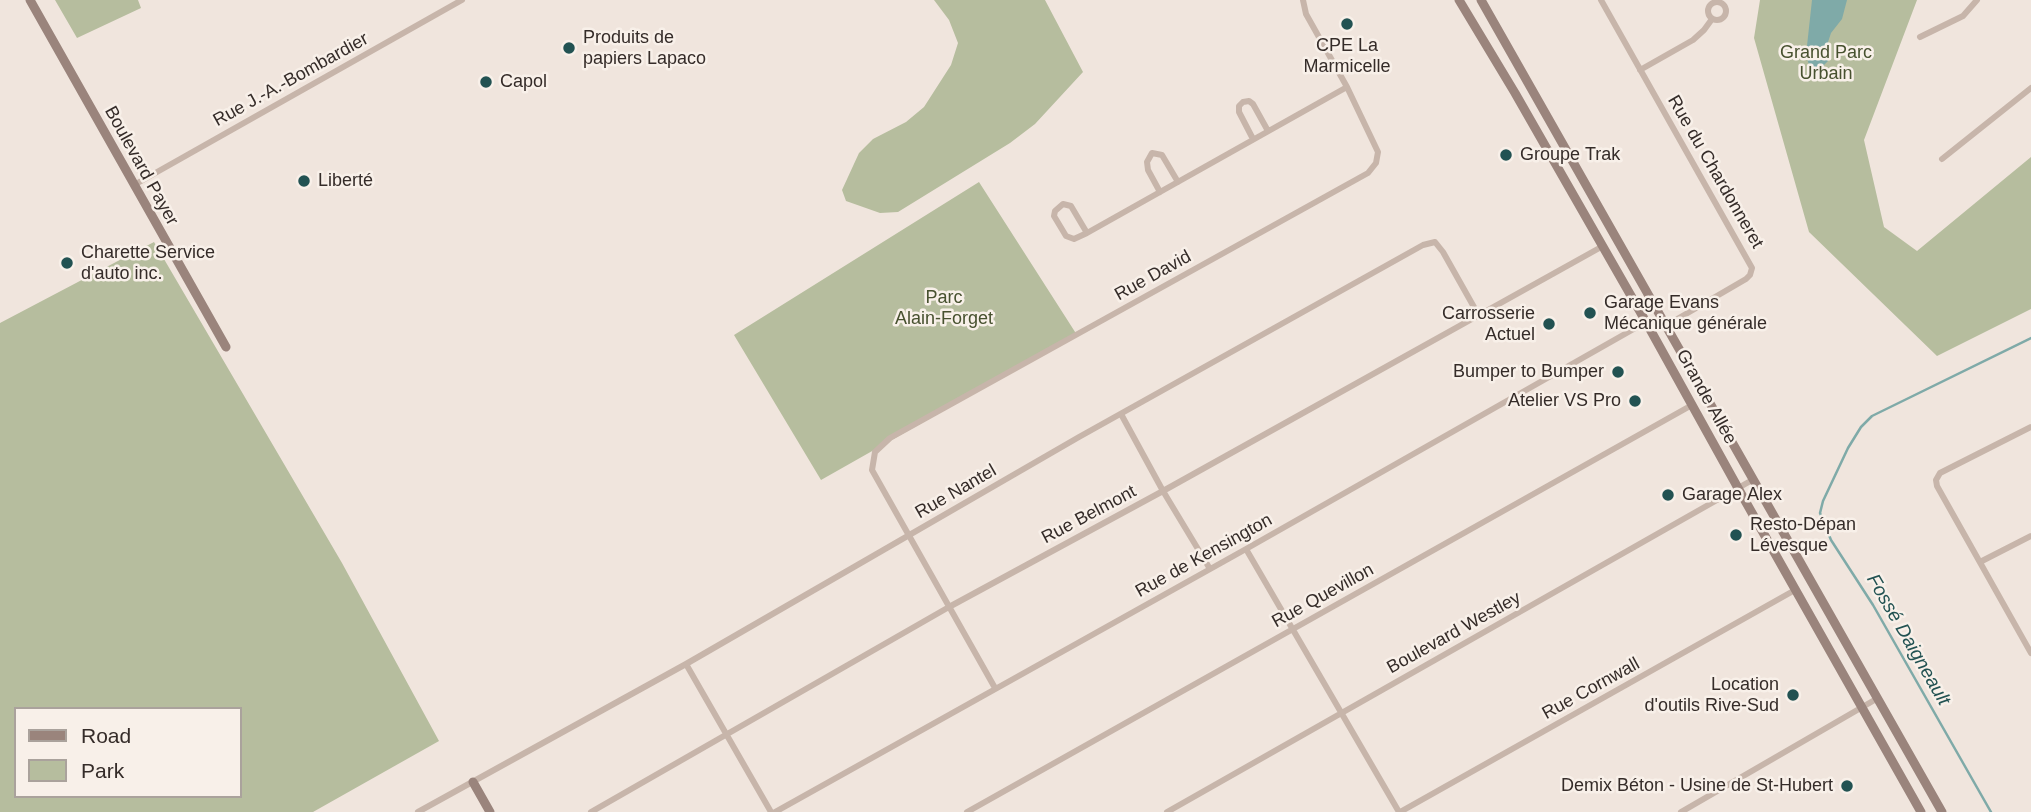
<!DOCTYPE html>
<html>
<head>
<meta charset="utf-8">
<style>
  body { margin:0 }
  #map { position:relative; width:2031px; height:812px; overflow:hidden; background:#f0e5dd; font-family:Arial,sans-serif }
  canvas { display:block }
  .legend { position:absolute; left:14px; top:707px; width:228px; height:91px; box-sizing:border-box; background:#f8f0e9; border:2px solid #aaa29c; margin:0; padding:9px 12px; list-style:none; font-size:21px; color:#352c29 }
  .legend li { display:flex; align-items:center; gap:14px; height:35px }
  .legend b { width:35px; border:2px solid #aaa29c }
</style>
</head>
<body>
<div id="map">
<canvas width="2031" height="812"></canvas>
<ul class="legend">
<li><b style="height:9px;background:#9a847c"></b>Road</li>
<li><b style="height:19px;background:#b6bd9e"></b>Park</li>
</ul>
</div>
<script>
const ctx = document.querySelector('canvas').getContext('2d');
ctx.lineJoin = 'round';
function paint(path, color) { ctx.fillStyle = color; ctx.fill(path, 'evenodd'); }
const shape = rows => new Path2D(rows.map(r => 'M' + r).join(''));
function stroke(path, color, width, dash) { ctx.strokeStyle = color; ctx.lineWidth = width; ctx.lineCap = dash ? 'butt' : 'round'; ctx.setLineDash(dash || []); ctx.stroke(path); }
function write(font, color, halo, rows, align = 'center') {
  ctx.font = font + ' Arial,sans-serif'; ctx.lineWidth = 5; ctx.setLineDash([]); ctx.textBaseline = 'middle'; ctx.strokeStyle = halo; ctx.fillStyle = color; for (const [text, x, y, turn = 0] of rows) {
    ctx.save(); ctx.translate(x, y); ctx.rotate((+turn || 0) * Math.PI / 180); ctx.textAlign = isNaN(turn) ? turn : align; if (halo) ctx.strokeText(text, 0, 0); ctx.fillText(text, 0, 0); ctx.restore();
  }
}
const green = shape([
  [55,0,138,0,141,8,77,38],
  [934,0,1045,0,1083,72,1035,124,1010,143,898,212,880,213,846,201,842,190,859,153,873,139,906,122,924,107,951,65,958,43,949,20],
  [1760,0,1917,0,1864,140,1884,227,1917,251,2031,157,2031,309,1937,356,1809,232,1754,38],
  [979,182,1077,335,821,480,734,335],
  [154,242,342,563,439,741,313,812,0,812,0,323],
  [16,709,240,709,240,796,16,796]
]);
const water = shape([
  [1812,0,1847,0,1842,19,1831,33,1828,42,1828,61,1820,69,1809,65,1806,55]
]);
const stream = shape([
  [1991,812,1873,605,1831,540,1820,513,1823,501,1848,448,1861,427,1872,416,2031,338]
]);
const street = shape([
  [1601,0,1752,268,1750,275,1746,279,1667,325],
  '1708 11a9 9 0 1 1 18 0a9 9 0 1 1-18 0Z',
  [1920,37,1963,16,1977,0],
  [1640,70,1693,40,1704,30,1712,19],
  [1253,139,1239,112,1239,106,1243,102,1249,101,1253,104,1268,131],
  [1942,159,2031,88],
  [134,185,462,0],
  [1160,192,1148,170,1147,162,1152,153,1162,155,1178,182],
  [1087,233,1071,206,1063,204,1055,211,1054,216,1066,236,1074,239,1087,233,1160,192,1347,87],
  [1121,414,1163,491,1210,569],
  [2031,427,1940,473,1936,480,1937,486,2031,653],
  [1246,549,1399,812],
  [1980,562,2031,536],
  [686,664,771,812],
  [995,688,872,470,875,452,890,438,1368,173,1376,163,1378,152,1347,87,1306,14,1303,0],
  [418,812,686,664,1079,437,1423,245,1435,242,1443,252,1479,316],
  [591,812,949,607,1163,491,1603,246],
  [775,812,1246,549,1646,322],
  [967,812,1692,405],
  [1167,812,1754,479],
  [1400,812,1795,590],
  [1681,812,1878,698]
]);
const secondary = shape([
  [30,0,226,347],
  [1459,0,1515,93,1646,322,1743,497,1921,812],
  [1481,0,1942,812],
  [473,782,490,812]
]);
const markers = [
  [1347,24,7,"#225252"],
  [569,48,7,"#225252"],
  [486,82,7,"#225252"],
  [1506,155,7,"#225252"],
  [304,181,7,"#225252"],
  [67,263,7,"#225252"],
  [1590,313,7,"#225252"],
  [1549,324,7,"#225252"],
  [1618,372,7,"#225252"],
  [1635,401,7,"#225252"],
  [1668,495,7,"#225252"],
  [1736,535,7,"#225252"],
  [1793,695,7,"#225252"],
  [1847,786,7,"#225252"]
];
const poiNames = [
  ["Produits de",583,38],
  ["papiers Lapaco",583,59],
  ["CPE La",1347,46,"center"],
  ["Marmicelle",1347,67,"center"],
  ["Capol",500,82],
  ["Groupe Trak",1520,155],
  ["Liberté",318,181],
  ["Charette Service",81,253],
  ["d'auto inc.",81,274],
  ["Garage Evans",1604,303],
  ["Mécanique générale",1604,324],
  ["Carrosserie",1535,314,"right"],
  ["Actuel",1535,335,"right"],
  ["Bumper to Bumper",1604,372,"right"],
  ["Atelier VS Pro",1621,401,"right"],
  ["Garage Alex",1682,495],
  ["Resto-Dépan",1750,525],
  ["Lévesque",1750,546],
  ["Location",1779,685,"right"],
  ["d'outils Rive-Sud",1779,706,"right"],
  ["Demix Béton - Usine de St-Hubert",1833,786,"right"]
];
const parkNames = [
  ["Grand Parc",1826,53],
  ["Urbain",1826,74],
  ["Parc",944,298],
  ["Alain-Forget",944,319]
];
const streetNames = [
  ["Rue J.-A.-Bombardier",291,80,-29],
  ["Boulevard Payer",141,166,61],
  ["Rue du Chardonneret",1715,172,60],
  ["Rue David",1153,276,-29],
  ["Grande Allée",1706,397,61],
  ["Rue Nantel",956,492,-30],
  ["Rue Belmont",1089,515,-28],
  ["Rue de Kensington",1204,556,-29],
  ["Rue Quevillon",1323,596,-29],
  ["Boulevard Westley",1454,633,-29],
  ["Rue Cornwall",1591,689,-29]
];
const waterNames = [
  ["Fossé Daigneault",1908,640,60]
];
paint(green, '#b6bd9e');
paint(water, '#7faaa8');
stroke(stream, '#7faaa8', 2.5);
stroke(street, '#c7b5aa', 6);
stroke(secondary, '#9a847c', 9);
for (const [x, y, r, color] of markers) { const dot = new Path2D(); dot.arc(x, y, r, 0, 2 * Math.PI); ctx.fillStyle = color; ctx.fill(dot); stroke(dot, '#f8f0e9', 2.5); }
write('18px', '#352c29', '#f8f0e9', poiNames, 'left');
write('18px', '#47512f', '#f8f0e9', parkNames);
write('18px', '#352c29', '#f8f0e9', streetNames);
write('italic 19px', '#225252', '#f8f0e9', waterNames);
</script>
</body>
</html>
